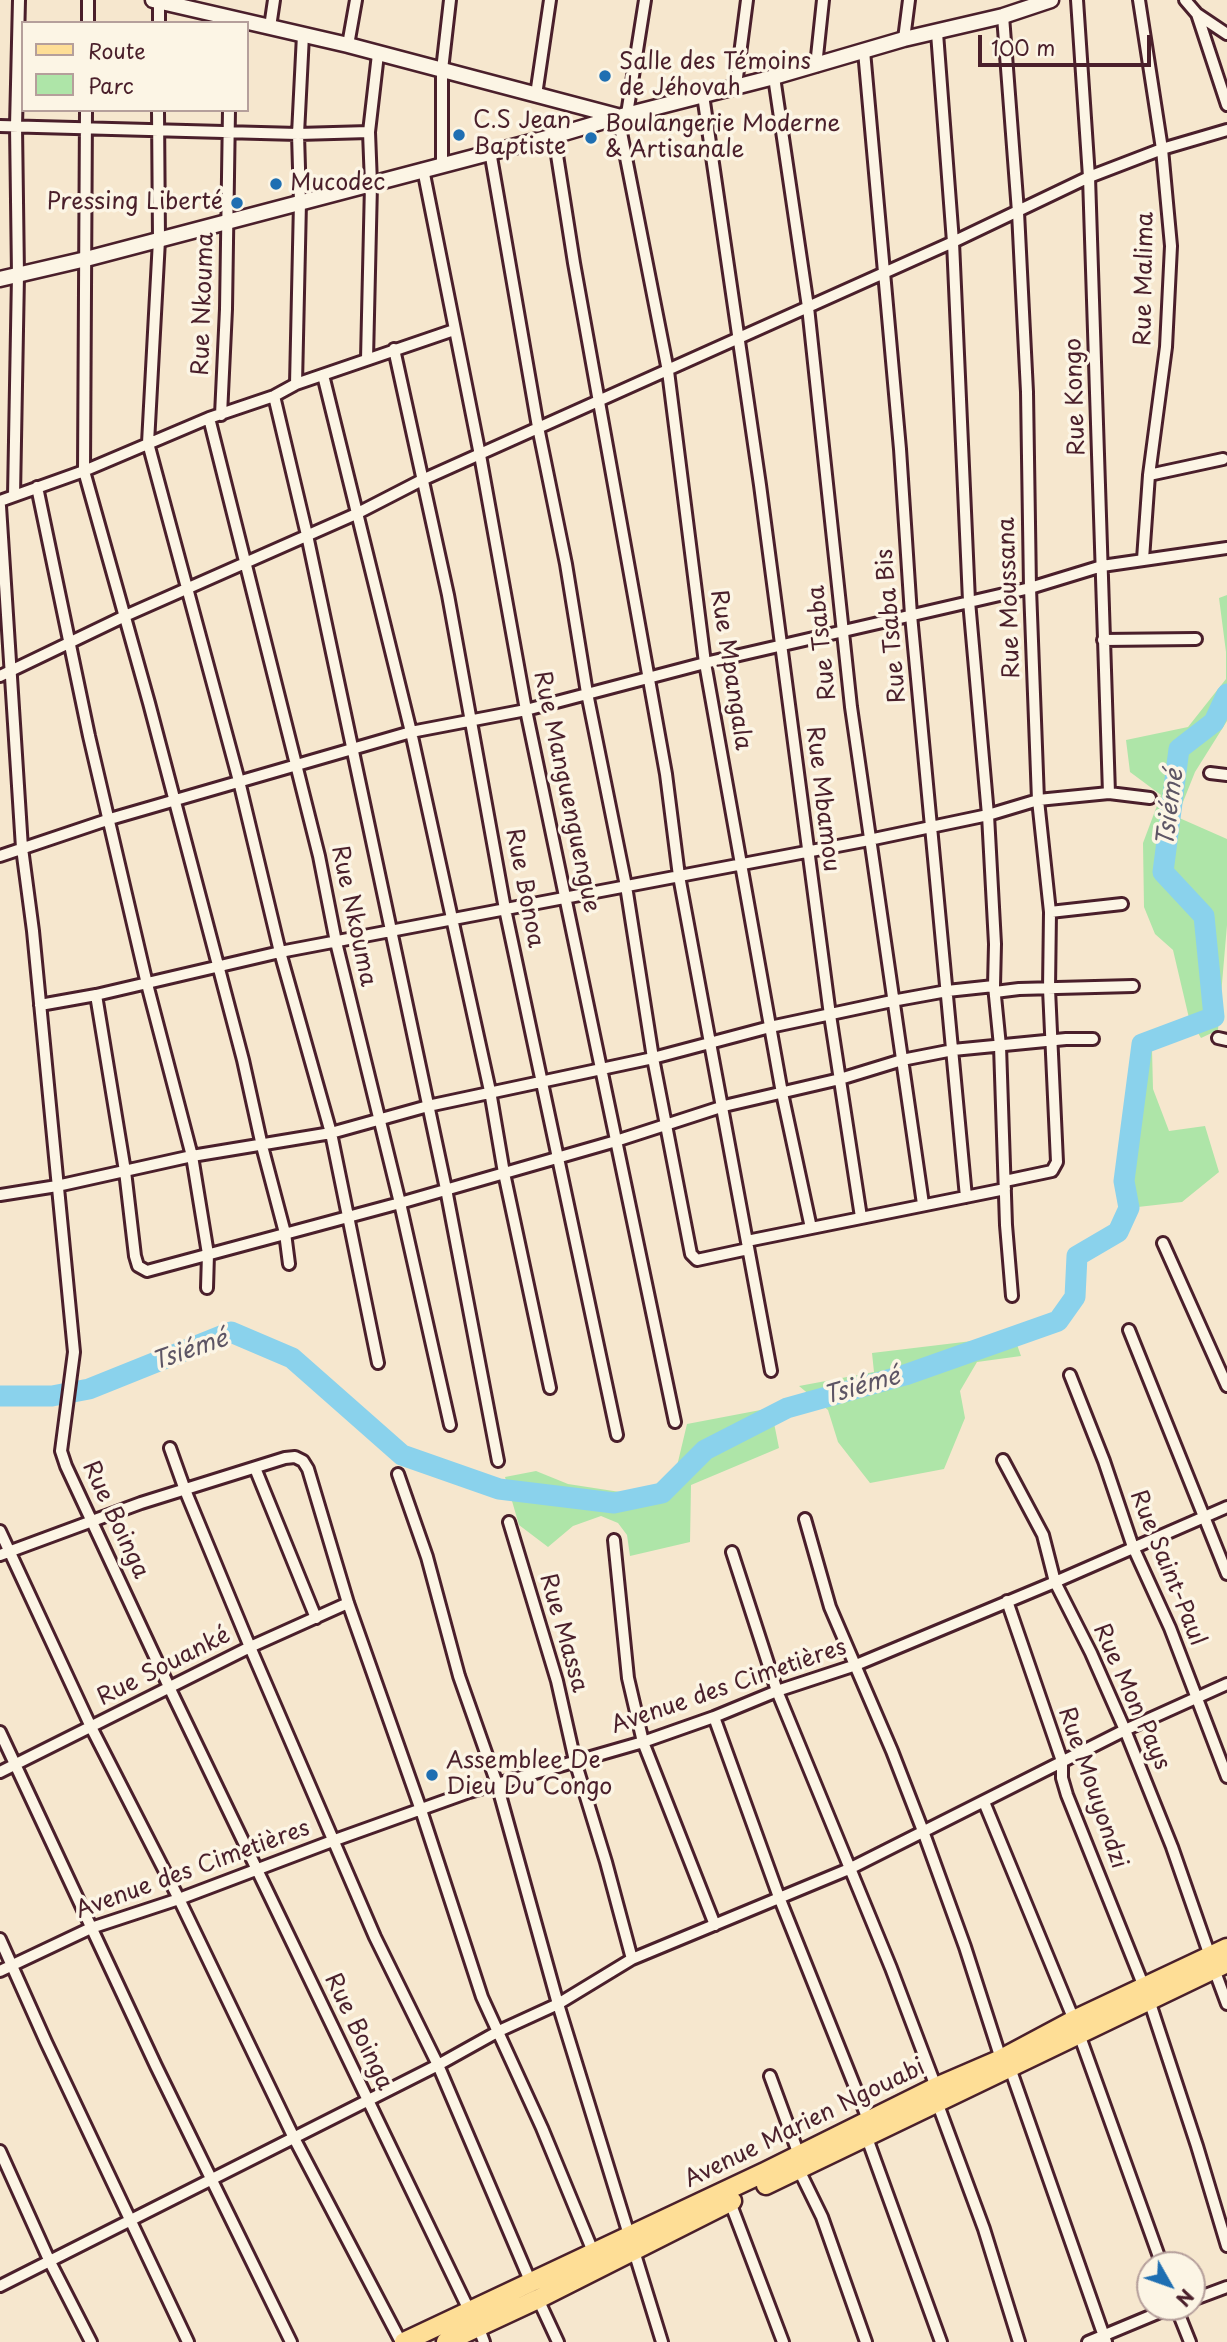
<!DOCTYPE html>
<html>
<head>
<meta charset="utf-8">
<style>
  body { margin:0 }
  #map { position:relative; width:1227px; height:2342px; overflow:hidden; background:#f6e7ce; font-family:"Playpen Sans",sans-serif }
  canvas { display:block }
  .legend { position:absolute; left:21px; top:21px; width:228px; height:91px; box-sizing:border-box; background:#fcf5e5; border:2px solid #b59f9b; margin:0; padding:9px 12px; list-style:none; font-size:21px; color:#4a1f2b }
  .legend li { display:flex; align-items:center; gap:14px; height:35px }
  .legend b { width:35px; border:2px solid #b59f9b }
  .north { position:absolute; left:1136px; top:2251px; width:70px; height:70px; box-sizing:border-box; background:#fcf5e5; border:2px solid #b59f9b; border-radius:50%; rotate:130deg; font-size:19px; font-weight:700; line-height:28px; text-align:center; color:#4a1f2b }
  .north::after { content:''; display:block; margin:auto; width:24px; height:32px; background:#1f6fb2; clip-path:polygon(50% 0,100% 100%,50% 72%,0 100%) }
  .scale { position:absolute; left:978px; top:35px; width:173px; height:32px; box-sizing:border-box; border:4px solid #4a1f2b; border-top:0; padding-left:9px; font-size:21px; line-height:24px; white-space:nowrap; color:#4a1f2b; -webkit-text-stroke:5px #fcf5e5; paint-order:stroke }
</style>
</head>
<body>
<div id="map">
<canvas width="1227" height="2342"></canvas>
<ul class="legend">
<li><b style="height:9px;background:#fede96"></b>Route</li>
<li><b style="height:19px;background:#aee5a8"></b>Parc</li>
</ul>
<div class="north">N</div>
<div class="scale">100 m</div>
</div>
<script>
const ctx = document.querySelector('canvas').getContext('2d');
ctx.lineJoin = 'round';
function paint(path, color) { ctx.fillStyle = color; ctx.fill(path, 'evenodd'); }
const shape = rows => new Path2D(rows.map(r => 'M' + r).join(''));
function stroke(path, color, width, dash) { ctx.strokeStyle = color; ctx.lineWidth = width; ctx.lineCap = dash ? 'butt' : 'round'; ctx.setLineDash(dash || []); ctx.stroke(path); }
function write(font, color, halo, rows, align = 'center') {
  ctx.font = font + ' "Playpen Sans",sans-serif'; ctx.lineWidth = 7; ctx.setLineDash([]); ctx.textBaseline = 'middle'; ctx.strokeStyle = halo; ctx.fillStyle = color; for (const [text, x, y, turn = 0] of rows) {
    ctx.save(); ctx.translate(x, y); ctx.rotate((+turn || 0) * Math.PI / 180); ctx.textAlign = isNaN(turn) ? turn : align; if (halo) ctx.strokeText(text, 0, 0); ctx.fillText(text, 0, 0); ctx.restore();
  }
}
const green = shape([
  [1227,595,1227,721,1195,772,1177,817,1227,839,1227,925,1218,1030,1201,1038,1189,1018,1173,950,1155,934,1144,907,1143,843,1161,795,1130,772,1126,740,1188,727,1226,679,1226,652,1219,598],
  [1152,1049,1153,1089,1169,1131,1205,1126,1219,1172,1182,1202,1129,1208,1133,1059],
  [1014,1336,1021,1356,977,1362,960,1391,965,1418,944,1469,870,1483,838,1442,828,1410,799,1386,874,1372,872,1353],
  [771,1408,779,1448,691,1485,690,1542,630,1556,627,1535,618,1523,601,1516,573,1526,548,1547,519,1525,505,1477,536,1471,568,1484,620,1492,653,1487,677,1466,687,1424]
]);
const river = shape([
  [0,1396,52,1396,89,1389,231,1332,292,1358,402,1455,499,1489,614,1503,662,1493,705,1450,787,1408,905,1375,1058,1321,1075,1297,1077,1256,1118,1232,1129,1208,1124,1181,1142,1044,1214,1017,1204,916,1163,872,1179,749,1214,722,1227,694]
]);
const minor = shape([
  [1077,0,1089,177,1109,793],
  [1139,0,1162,149,1171,246,1166,347,1149,475,1143,559],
  [1185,0,1197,14,1227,105],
  [1197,14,1227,34],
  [1003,16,1018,212,1027,392,1030,588,1038,800,1050,912,1049,989,1057,1162,1052,1171,1005,1181],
  [88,23,88,0],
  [159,23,159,2],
  [270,27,274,0],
  [937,33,953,242,969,601,988,815,995,944,994,986,1000,1046,1006,1225,1012,1296],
  [904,39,909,0],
  [348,45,356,0],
  [864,51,900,449,911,615,966,1197],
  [816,66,823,0],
  [774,77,808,307,851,707,923,1204],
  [736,85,747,0],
  [536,95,550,0],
  [703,95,760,485,830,1015,861,1217],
  [86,110,84,471,149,703,243,1060,262,1146,285,1233,289,1264],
  [158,110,159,240,148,443,239,781,280,952,331,1133,378,1363],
  [627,114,645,0],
  [618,117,668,371,705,663,782,1093,811,1228],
  [0,126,298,134,369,132],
  [554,136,574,263,666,774,679,876,771,1371],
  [490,151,538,427,566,564,587,693,626,886,653,1058,691,1254,697,1260,748,1249],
  [442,165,442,70,450,0],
  [423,169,480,455,526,710,675,1422],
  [394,349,448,595,505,909,617,1435],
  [367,359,371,184,369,132,378,54],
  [323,375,411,732,490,1091,504,1173,550,1388],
  [296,384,300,202,298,134,303,35],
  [274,396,307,535,446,1189,498,1461],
  [221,415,226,309,229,110],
  [209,418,319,856,336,942,400,1203,450,1425],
  [1149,475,1223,459],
  [37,487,89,736,147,984,192,1156,208,1254,207,1288],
  [14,496,18,275,16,126,19,0],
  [0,501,84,471,209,418,274,396,296,384,454,330],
  [0,506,22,848,33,931,74,1352,61,1451,66,1466,170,1689,470,2312],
  [1103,640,1196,639],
  [0,676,125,616,356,514,422,480,953,242,1089,177,1162,149,1227,130],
  [1210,773,1227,775],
  [0,856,110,819,411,732,526,710,705,663,1030,588,1102,566,1227,548],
  [1050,912,1122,904],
  [995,992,1019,989,1133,986],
  [96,995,125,1171,135,1256,138,1266,147,1271,400,1203,616,1141,724,1106,840,1079,902,1060,953,1050,1066,1039,1093,1039],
  [40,1005,96,995,280,952,869,840,988,815,1038,800,1109,793,1150,798],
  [1218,1038,1227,1040],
  [0,1195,57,1186,192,1156,331,1133,428,1106,653,1058,770,1027,892,1001,947,991,994,986],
  [747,1241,1005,1189],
  [1163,1243,1227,1386],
  [1129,1330,1227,1574],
  [1070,1375,1104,1461,1133,1547,1170,1628,1227,1777],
  [170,1448,185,1490,250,1647,375,1937,438,2065,531,2283],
  [1003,1460,1043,1535,1055,1582,1091,1653,1125,1730,1172,1847,1210,1956],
  [255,1468,316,1618],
  [398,1474,427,1557,459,1676,497,1784,558,2004,662,2342],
  [805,1519,830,1607,892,1751,923,1831,965,1947,1001,2059],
  [509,1522,557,1681,575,1761,606,1862,632,1959],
  [0,1531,91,1727,179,1899,294,2138,401,2342],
  [614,1540,628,1678,643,1742,715,1925],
  [732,1552,777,1691,891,1968,936,2087],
  [0,1555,141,1503,285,1458,295,1457,303,1461,308,1469,348,1603,421,1810,482,1997,542,2128,594,2254],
  [1007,1601,1062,1761,1062,1778,1067,1795,1144,1987],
  [714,1717,779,1897,869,2122],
  [0,1732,156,2066,291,2342],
  [0,1772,250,1647,348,1603],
  [984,1802,1074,2020],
  [0,1939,46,2042,188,2342],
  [1214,1969,1227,2004],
  [0,1971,91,1928,179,1899,335,1840,469,1792,643,1742,714,1717,777,1691,856,1665,1055,1582,1227,1507],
  [1149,2000,1197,2146,1227,2246],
  [1079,2034,1162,2265],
  [1010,2068,1106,2342],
  [770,2076,799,2155],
  [937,2102,984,2229,1019,2342],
  [867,2138,941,2342],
  [0,2151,50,2262,91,2342],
  [799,2170,822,2217,866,2342],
  [730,2202,783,2342],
  [0,2286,438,2065,499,2031,558,2004,632,1959,849,1869,1125,1730,1227,1684],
  [538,2299,558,2342],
  [1192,2300,1227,2287],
  [1176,2307,1190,2342],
  [478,2326,484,2342],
  [1088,2342,1172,2307]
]);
const tertiary = shape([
  [153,0,348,45,617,116],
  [0,279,86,259,554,136,618,117,774,77,904,39,1003,16,1051,0]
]);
const primary = shape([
  [766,2185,1227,1963],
  [404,2342,765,2172,936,2087,1001,2059,1074,2020,1227,1948],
  [446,2342,538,2299,732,2201]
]);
const markers = [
  [605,76,7,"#1f6fb2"],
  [459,135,7,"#1f6fb2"],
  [591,138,7,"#1f6fb2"],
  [276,184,7,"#1f6fb2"],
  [237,203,7,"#1f6fb2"],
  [432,1775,7,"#1f6fb2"]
];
const poiNames = [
  ["Salle des Témoins",619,63],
  ["de Jéhovah",619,89],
  ["C.S Jean",473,122],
  ["Baptiste",473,148],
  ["Boulangerie Moderne",605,125],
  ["& Artisanale",605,151],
  ["Mucodec",290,184],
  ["Pressing Liberté",223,203,"right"],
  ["Assemblee De",446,1762],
  ["Dieu Du Congo",446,1788]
];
const streetNames = [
  ["Rue Malima",1145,279,-89],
  ["Rue Nkouma",204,304,-88],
  ["Rue Kongo",1076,397,-92],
  ["Rue Moussana",1010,598,-92],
  ["Rue Tsaba Bis",892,626,-95],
  ["Rue Tsaba",823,643,-96],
  ["Rue Mpangala",730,670,81],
  ["Rue Manguenguengue",566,792,78],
  ["Rue Mbamou",822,799,83],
  ["Rue Bonoa",524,888,79],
  ["Rue Nkouma",353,916,78],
  ["Rue Boinga",115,1520,65],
  ["Rue Saint-Paul",1167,1568,68],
  ["Rue Massa",563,1633,74],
  ["Rue Souanké",164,1667,-27],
  ["Avenue des Cimetières",729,1687,-19],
  ["Rue Mon Pays",1131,1697,66],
  ["Rue Mouyondzi",1092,1788,71],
  ["Avenue des Cimetières",193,1870,-20],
  ["Rue Boinga",358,2032,64],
  ["Avenue Marien Ngouabi",805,2124,-26]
];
const waterNames = [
  ["Tsiémé",1171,808,-83],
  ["Tsiémé",190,1351,-19],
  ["Tsiémé",862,1387,-16]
];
paint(green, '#aee5a8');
stroke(river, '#8ad2ec', 21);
stroke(minor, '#4a1f2b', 16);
stroke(tertiary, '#4a1f2b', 19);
stroke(primary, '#4a1f2b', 23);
stroke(minor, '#fcf5e5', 10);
stroke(tertiary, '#fcf5e5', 14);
stroke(primary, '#fede96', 18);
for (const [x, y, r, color] of markers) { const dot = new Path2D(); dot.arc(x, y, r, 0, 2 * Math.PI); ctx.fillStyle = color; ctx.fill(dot); stroke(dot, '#fcf5e5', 2.5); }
write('23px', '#4a1f2b', '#fcf5e5', poiNames, 'left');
write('23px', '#4a1f2b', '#fcf5e5', streetNames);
write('italic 24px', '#5d5565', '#fcf5e5', waterNames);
</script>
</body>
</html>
